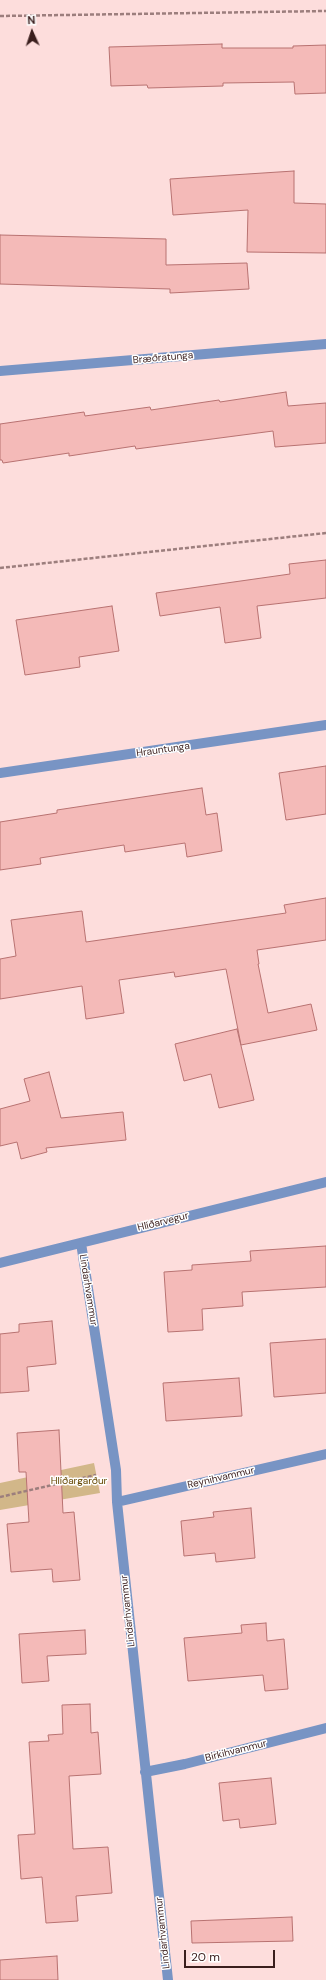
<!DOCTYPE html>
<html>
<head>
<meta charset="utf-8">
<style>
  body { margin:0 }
  #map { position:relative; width:326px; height:1980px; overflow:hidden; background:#fddddc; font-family:"DM Sans",sans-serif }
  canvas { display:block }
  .north { position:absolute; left:12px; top:12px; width:40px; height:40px; -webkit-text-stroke:3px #fff; paint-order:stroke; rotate:357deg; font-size:11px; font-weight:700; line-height:16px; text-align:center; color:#3a1e1d }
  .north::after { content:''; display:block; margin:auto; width:14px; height:18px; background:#3a1e1d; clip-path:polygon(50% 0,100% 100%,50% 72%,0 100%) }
  .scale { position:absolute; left:184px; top:1950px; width:91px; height:18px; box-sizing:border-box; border:2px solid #3a1e1d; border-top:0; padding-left:5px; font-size:12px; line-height:14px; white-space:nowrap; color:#3a1e1d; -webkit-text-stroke:3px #fff; paint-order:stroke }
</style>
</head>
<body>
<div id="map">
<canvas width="326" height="1980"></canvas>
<div class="north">N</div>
<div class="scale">20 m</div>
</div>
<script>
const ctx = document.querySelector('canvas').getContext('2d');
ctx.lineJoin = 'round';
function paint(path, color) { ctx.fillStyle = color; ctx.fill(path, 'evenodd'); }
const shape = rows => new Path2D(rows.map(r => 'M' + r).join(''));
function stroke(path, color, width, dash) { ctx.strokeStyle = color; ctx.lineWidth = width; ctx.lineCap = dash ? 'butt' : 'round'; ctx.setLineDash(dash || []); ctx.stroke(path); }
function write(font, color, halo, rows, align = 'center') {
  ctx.font = font + ' "DM Sans",sans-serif'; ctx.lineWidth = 3; ctx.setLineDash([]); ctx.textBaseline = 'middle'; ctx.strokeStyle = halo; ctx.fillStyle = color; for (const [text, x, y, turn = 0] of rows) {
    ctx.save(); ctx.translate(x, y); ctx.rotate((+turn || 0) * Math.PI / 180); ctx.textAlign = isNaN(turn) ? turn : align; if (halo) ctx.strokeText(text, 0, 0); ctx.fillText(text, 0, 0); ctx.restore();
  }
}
const green = shape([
  [94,1463,100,1493,0,1510,0,1483]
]);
const building = shape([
  [222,44,222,48,293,48,293,46,326,45,326,93,295,94,294,82,223,83,223,86,148,88,147,85,111,86,109,47,222,44],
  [294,171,294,203,326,204,326,253,247,252,248,210,173,215,170,179,294,171],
  [0,235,166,239,166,265,247,263,249,289,170,293,170,289,0,284,0,235],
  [286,392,288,406,326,403,326,443,275,447,273,431,136,449,135,446,69,456,69,453,3,463,2,460,0,460,0,424,84,412,85,416,150,407,151,410,219,400,220,402,286,392],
  [326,560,326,598,257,606,261,638,225,643,220,607,160,616,156,593,290,574,289,564,326,560],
  [112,606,119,651,79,657,80,667,25,675,16,620,112,606],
  [326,766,326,814,286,820,279,773,326,766],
  [202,788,206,815,217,813,222,851,187,857,185,843,125,852,124,845,40,858,41,864,0,870,0,822,57,813,57,810,202,788],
  [326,898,326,940,257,950,259,964,258,964,268,1013,311,1004,317,1030,241,1045,226,969,175,977,174,972,119,980,124,1013,86,1019,82,986,0,999,0,959,16,956,11,920,82,911,86,942,286,913,284,905,326,898],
  [237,1029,254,1100,219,1108,211,1074,184,1081,175,1044,237,1029],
  [49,1072,61,1118,123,1112,126,1140,46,1148,47,1152,21,1159,17,1142,0,1146,0,1109,30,1101,24,1079,49,1072],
  [326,1246,326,1287,242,1292,243,1306,202,1309,203,1330,168,1332,164,1272,192,1270,192,1265,251,1261,250,1251,326,1246],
  [52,1321,56,1364,27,1367,29,1391,0,1393,0,1334,19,1332,19,1324,52,1321],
  [326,1339,326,1393,274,1397,270,1343,326,1339],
  [239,1378,242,1416,166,1421,163,1383,239,1378],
  [59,1430,63,1513,74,1512,80,1580,53,1582,52,1569,11,1572,7,1524,29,1522,26,1472,19,1472,17,1433,59,1430],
  [251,1508,255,1558,216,1562,215,1553,184,1556,181,1521,214,1517,213,1512,251,1508],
  [266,1623,267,1641,284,1639,288,1689,265,1691,263,1675,188,1681,184,1638,242,1633,241,1625,266,1623],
  [85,1630,86,1654,47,1656,49,1681,22,1683,19,1634,85,1630],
  [90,1704,91,1733,98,1732,101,1774,69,1776,73,1849,108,1847,112,1893,76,1896,78,1921,46,1923,42,1877,21,1879,18,1835,35,1834,29,1742,49,1741,48,1735,63,1734,62,1705,90,1704],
  [271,1778,276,1824,240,1828,239,1819,223,1821,219,1783,271,1778],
  [292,1917,293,1941,192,1943,191,1921,292,1917],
  [57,1956,58,1980,0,1980,0,1960,57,1956]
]);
const path = shape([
  [0,16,326,11],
  [0,568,326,533],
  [0,1497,96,1475]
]);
const minor = shape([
  [0,371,326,344],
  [0,773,326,725],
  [81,1243,116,1470,117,1502,168,1980],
  [0,1263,326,1182],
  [117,1502,326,1454],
  [145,1772,185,1764,326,1728]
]);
const streetNames = [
  ["Bræðratunga",163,358,-5],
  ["Hrauntunga",163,750,-8],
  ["Hlíðarvegur",163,1222,-14],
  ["Lindarhvammur",88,1290,81],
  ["Reynihvammur",221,1478,-13],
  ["Lindarhvammur",128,1611,-96],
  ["Birkihvammur",236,1751,-14],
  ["Lindarhvammur",163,1933,-96]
];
const parkNames = [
  ["Hlíðargarður",79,1481]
];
paint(green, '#d2b789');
paint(building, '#f4bab8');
stroke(building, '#b87271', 1);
stroke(path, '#9c7e7d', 2.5, [4, 2]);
stroke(minor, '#7894c4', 10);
write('10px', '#3a1e1d', '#fff', streetNames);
write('10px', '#654803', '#fff', parkNames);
</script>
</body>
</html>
